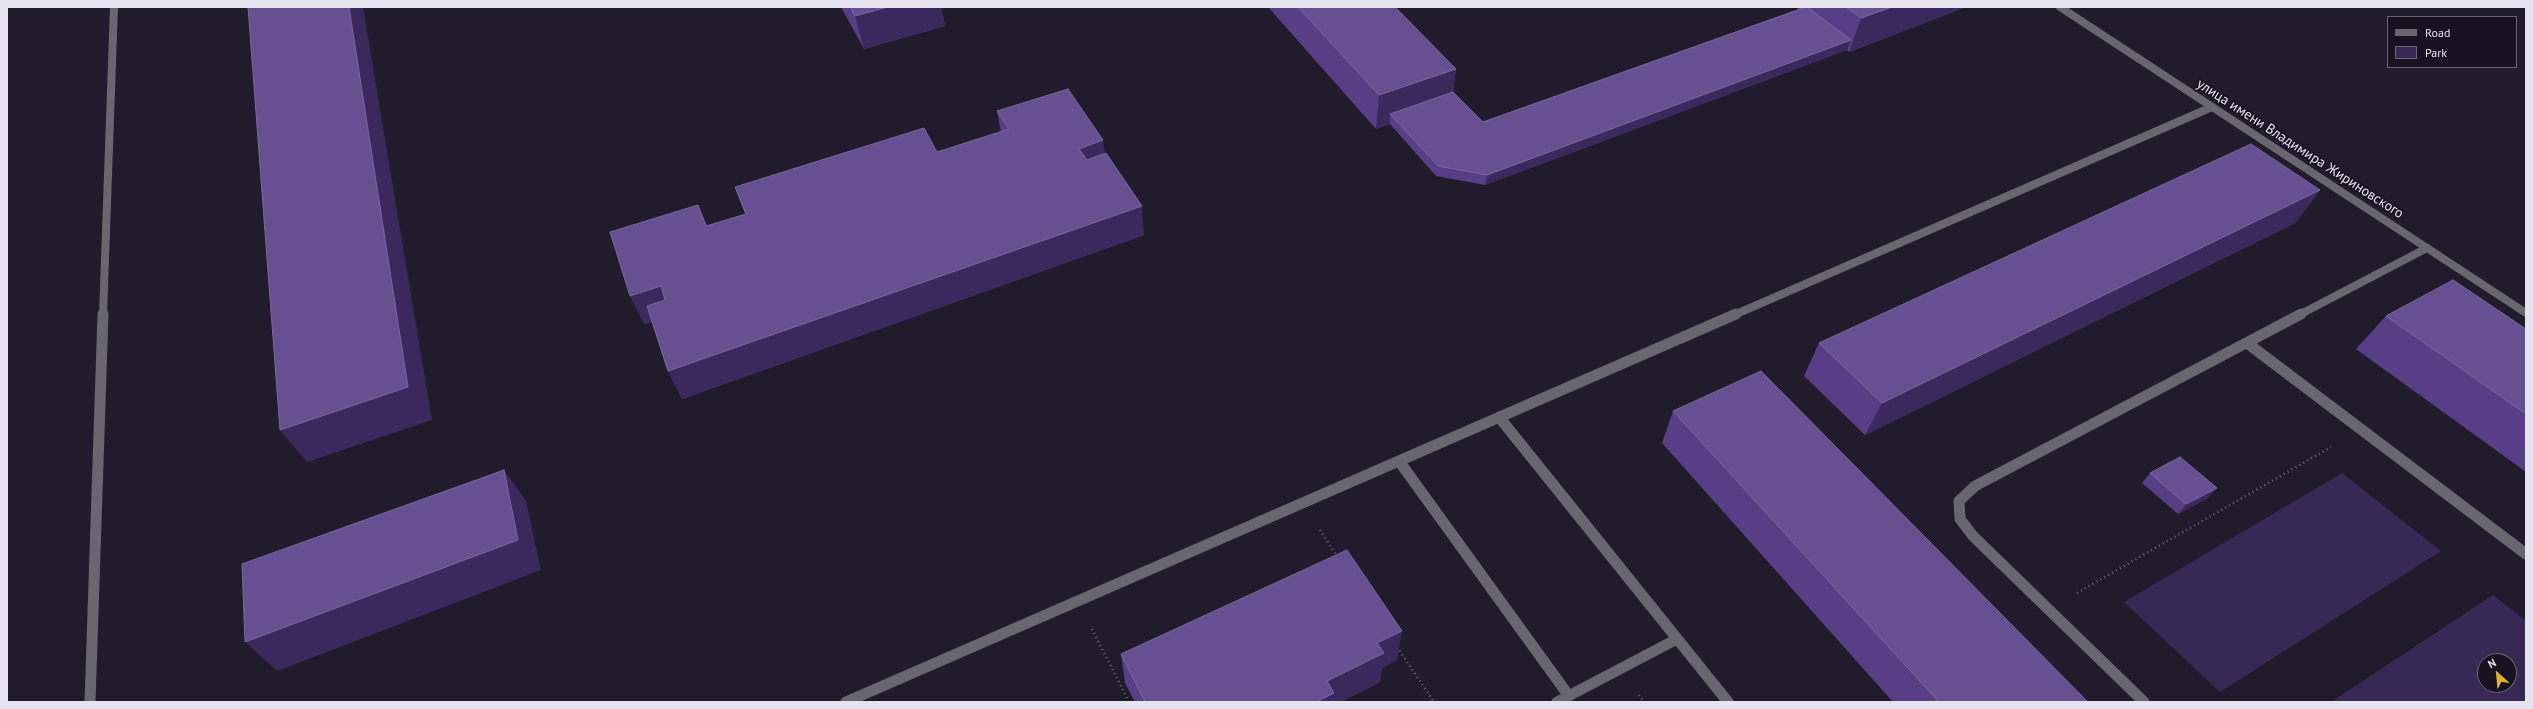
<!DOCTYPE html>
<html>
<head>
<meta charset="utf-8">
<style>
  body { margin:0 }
  #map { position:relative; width:2533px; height:709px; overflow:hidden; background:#201c2b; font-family:"PT Sans",sans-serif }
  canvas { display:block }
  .frame { position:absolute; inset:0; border:8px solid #e5e3ed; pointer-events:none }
  .legend { position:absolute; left:2387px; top:16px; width:130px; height:52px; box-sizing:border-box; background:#171321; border:1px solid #696673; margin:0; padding:5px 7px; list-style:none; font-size:12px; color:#e5e3ed }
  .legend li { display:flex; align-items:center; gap:8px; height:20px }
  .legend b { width:20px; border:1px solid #696673 }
  .north { position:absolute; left:2477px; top:653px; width:40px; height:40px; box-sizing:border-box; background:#171321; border:1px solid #696673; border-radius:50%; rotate:333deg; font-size:11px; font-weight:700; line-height:16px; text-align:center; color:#e5e3ed }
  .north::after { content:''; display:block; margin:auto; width:14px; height:18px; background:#dfb034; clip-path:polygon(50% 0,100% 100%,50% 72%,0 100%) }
</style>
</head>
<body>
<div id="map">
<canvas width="2533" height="709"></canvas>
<div class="frame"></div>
<ul class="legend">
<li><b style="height:5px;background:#68666e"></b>Road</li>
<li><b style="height:11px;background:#372856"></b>Park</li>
</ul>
<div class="north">N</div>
</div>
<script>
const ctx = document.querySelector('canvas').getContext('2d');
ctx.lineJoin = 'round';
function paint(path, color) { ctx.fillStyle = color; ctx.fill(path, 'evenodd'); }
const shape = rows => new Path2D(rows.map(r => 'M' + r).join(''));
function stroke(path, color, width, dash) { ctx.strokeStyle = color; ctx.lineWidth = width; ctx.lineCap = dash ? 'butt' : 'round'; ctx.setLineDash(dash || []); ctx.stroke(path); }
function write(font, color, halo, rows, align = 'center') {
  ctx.font = font + ' "PT Sans",sans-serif'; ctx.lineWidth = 3.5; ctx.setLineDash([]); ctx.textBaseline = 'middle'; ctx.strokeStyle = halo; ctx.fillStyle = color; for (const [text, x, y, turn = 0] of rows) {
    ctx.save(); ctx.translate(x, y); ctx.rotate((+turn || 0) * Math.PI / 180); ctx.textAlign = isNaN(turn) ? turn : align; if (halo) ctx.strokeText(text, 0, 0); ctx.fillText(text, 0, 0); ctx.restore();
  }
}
const green = shape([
  [2342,473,2441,551,2220,692,2124,602],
  [2493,595,2526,621,2526,702,2331,702],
  [2485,661,2509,661,2509,685,2485,685]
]);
const path = shape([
  [1320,530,1337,556],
  [2077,593,2331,447],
  [1092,629,1129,702],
  [1397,647,1434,702],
  [1639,695,1644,702]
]);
const serviceFar1 = shape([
  [103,315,114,7],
  [1734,315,2212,107],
  [2299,315,2427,248]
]);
const service = shape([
  [2247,343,2526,554],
  [1499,417,1728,702],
  [1399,461,1569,696],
  [90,702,103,314],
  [846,702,1736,314],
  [1557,702,1677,639],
  [2144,702,1973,536,1960,519,1959,501,1975,486,2301,314]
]);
const minor = shape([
  [2060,7,2526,313]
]);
const wall = shape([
  [841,7,941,7,945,26,864,49],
  [1268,7,1395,7,1456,69,1453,92,1483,122,1797,10,1798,7,1966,7,1849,52,1847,50,1485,185,1436,176,1390,124,1376,129],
  [997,111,1105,154,1144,235,682,399,668,371,652,322,644,324,698,205,707,226,745,214,735,187,937,152,1001,132],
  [2320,190,2295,223,1865,435,1804,376,1819,343],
  [2386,316,2526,329,2526,472,2356,349],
  [1673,411,2088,702,1893,702,1662,443],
  [2150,473,2208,498,2178,514,2142,483],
  [1121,654,1397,660,1382,668,1380,682,1340,702,1135,702,1125,683]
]);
const shadedWall = shape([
  [349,7,363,7,432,420,307,462,280,430],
  [888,7,941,7,945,26,864,49,855,16],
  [1892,7,1966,7,1849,52,1861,18],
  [1851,40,1847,50,1485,185,1487,175],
  [1456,69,1451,102,1390,114,1390,124,1376,129,1379,95],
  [1103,140,1107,169,1083,177,1079,149],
  [2320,190,2295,223,1865,435,1882,403],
  [1142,206,1144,235,682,399,668,371],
  [661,286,674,314,644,324,630,296],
  [504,470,526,501,541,570,277,671,245,642],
  [2217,488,2208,498,2178,514,2186,504],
  [1402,631,1397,660,1382,668,1380,682,1340,702,1316,702,1327,681,1377,643]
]);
const building = shape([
  [248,7,349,7,408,387,280,430,248,7],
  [850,7,888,7,855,16,850,7],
  [1298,7,1395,7,1456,69,1379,95,1298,7],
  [1806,7,1807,7,1851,40,1487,175,1438,166,1390,114,1453,92,1483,122,1806,7],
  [1846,7,1892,7,1861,18,1846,7],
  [1068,89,1103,140,1079,149,1087,160,1106,153,1142,206,668,371,647,306,665,300,661,286,630,296,610,232,698,205,706,226,746,214,735,187,924,128,937,152,1009,129,997,111,1068,89],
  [2251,144,2320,190,1882,403,1819,343,2251,144],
  [2453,280,2526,329,2526,414,2386,316,2453,280],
  [1761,371,2088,702,1939,702,1673,411,1761,371],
  [2180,457,2217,488,2186,504,2150,473,2180,457],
  [504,470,518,540,245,642,242,564,504,470],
  [1347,550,1402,631,1377,643,1384,653,1327,681,1334,693,1316,702,1145,702,1121,654,1347,550]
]);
const streetNames = [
  ["улица имени Владимира Жириновского",2300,149,33]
];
paint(green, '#372856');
stroke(path, '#6d6a77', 2.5, [1, 3.5]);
stroke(serviceFar1, '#68666e', 8);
stroke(service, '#68666e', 11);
stroke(minor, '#68666e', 8);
paint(wall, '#583e86');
paint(shadedWall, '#3b295d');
paint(building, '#675091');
stroke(building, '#7b679f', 1);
write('14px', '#e5e3ed', '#171321', streetNames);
</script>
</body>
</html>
